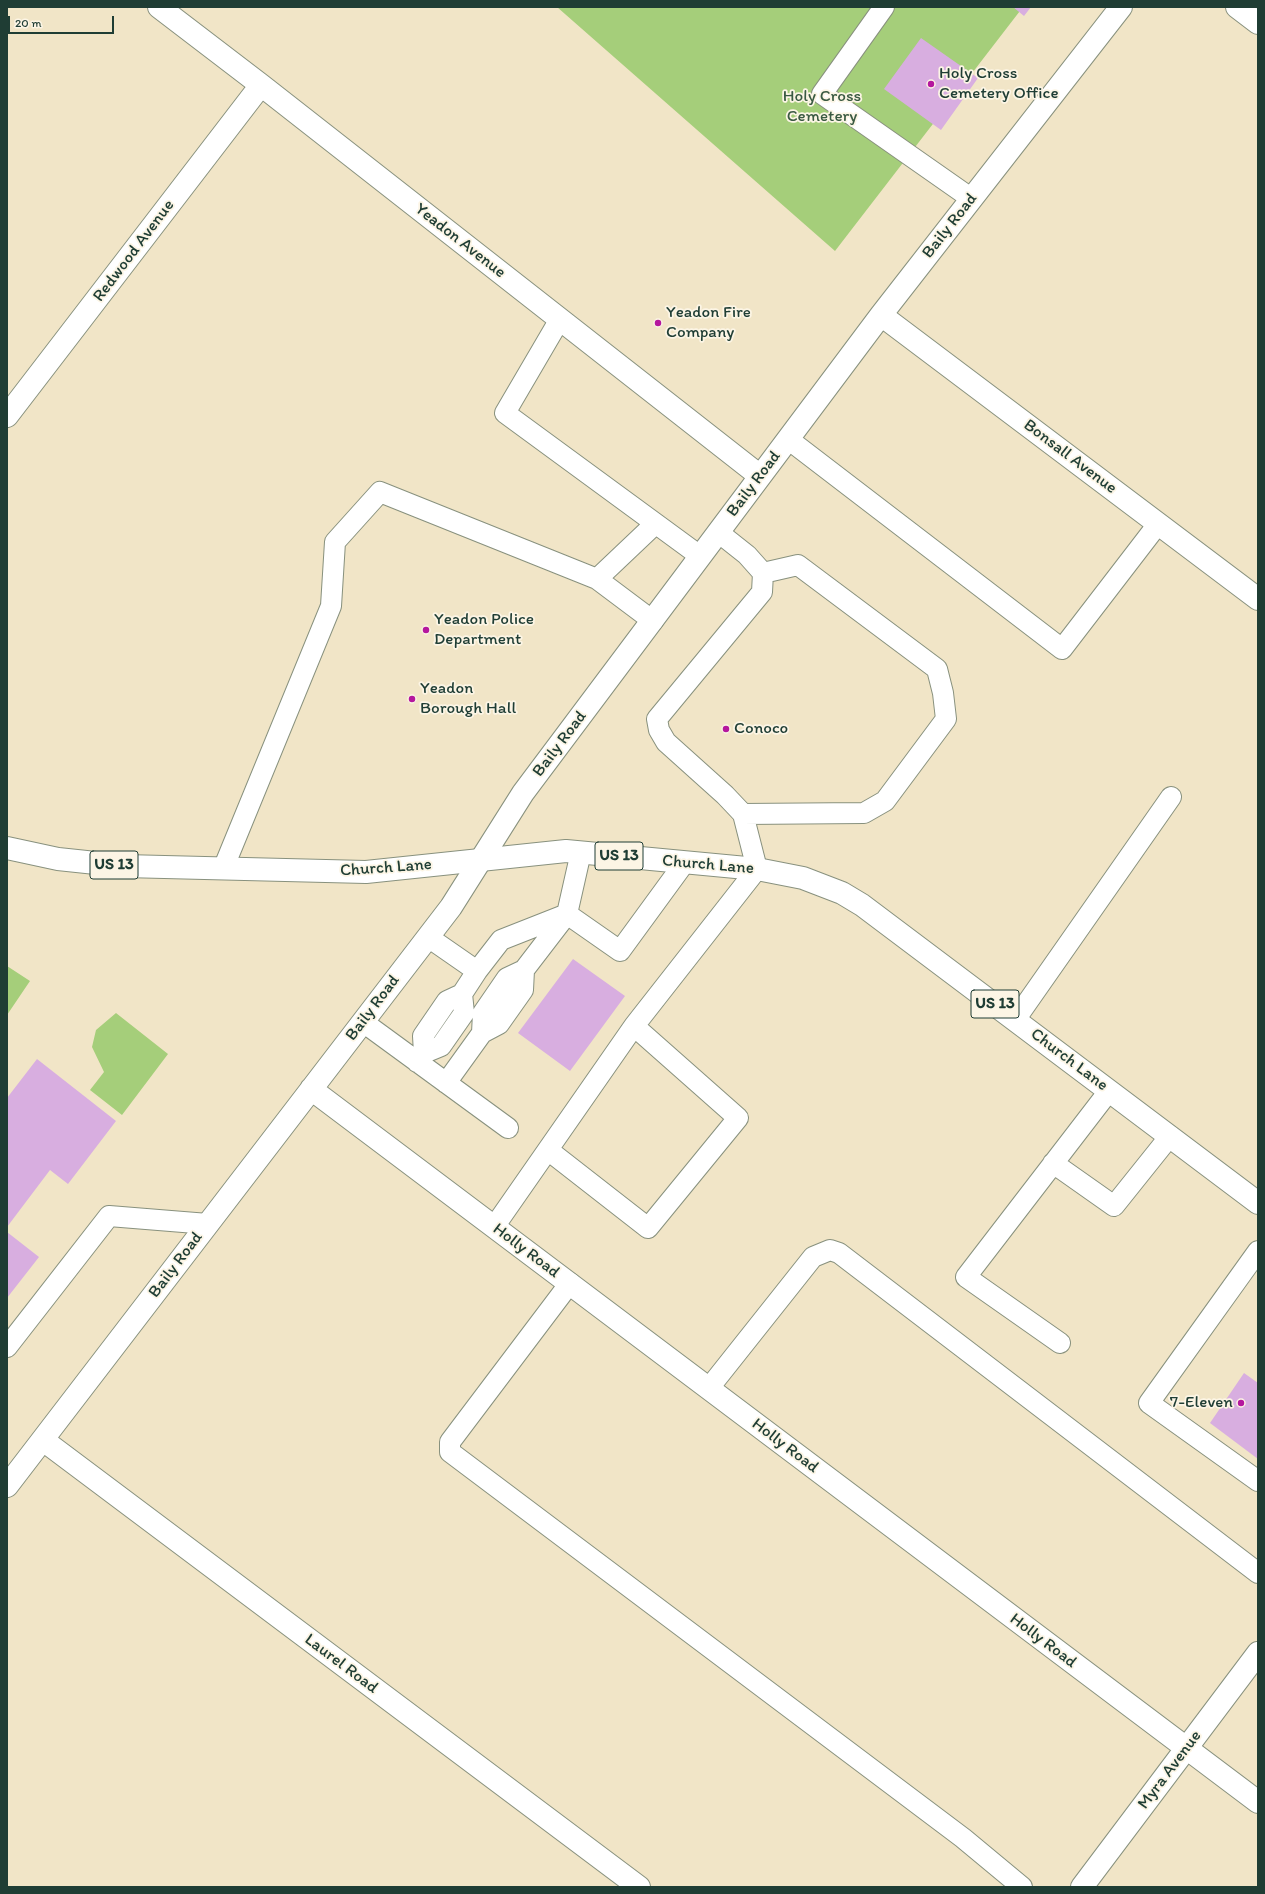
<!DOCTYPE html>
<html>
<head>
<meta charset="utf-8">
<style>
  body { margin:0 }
  #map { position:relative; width:1265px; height:1894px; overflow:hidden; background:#f1e5c7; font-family:Itim,sans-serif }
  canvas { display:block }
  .frame { position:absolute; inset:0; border:8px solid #1f3d34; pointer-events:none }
  .scale { position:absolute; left:8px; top:16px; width:106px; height:18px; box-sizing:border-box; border:2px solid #1f3d34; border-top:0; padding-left:5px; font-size:12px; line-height:14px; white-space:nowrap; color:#1f3d34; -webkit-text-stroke:3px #fcf5e5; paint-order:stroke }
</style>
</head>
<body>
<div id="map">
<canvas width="1265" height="1894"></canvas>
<div class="frame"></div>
<div class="scale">20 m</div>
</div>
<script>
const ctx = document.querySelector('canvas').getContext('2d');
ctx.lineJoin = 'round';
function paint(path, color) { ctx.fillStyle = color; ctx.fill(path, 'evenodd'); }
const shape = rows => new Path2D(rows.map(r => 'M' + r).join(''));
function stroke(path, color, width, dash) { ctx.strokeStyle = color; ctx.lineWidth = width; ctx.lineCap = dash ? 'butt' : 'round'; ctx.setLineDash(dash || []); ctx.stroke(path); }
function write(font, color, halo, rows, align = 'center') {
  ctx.font = font + ' Itim,sans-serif'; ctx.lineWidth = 3.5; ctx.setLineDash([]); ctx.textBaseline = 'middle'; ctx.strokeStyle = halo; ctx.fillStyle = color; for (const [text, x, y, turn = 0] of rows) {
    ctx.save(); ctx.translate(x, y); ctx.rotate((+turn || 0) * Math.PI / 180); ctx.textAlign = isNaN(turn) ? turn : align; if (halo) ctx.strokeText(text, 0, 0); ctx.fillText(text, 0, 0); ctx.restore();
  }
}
const green = shape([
  [557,7,1023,7,835,251],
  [7,966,30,981,7,1015],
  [116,1013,168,1054,122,1115,90,1090,104,1072,92,1047,96,1030]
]);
const building = shape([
  [1013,7,1031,7,1024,16],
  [921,38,978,78,941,130,884,89],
  [573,959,625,996,570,1071,518,1033],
  [37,1059,116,1121,68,1184,50,1170,7,1227,7,1098],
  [7,1232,39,1257,7,1298],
  [1244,1373,1258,1383,1258,1459,1210,1423]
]);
const service = shape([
  [884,7,822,94,972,199],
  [560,319,505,413,700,556],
  [788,439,1062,649,1158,524],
  [597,579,653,621],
  [743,814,864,813,885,801,946,719,943,693,937,669,798,565,763,573],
  [223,869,331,606,335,542,380,492,597,579,655,524],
  [428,937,477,971,501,940,567,914,620,951,685,862],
  [524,970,567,914,581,852],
  [1015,1020,1171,797],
  [363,1022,508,1128],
  [634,1026,757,869,743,814,725,795,666,742,659,730,657,719,762,592,763,573,747,555,718,532],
  [424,1053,423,1036,447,1001,462,994],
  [417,1062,424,1053,441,1046,464,1013,462,994,477,971],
  [446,1083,482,1033,499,1024,523,990,524,970,507,978,483,1013,482,1033],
  [1053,1163,1114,1206,1170,1136],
  [494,1227,634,1026,738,1118,648,1228,548,1150],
  [1258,1251,1149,1403,1258,1481],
  [570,1283,450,1442,450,1452,963,1838,1022,1887],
  [1060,1343,966,1277,1109,1091],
  [7,1347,109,1216,208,1224],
  [709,1388,813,1257,830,1250,839,1253,1258,1573]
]);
const minor = shape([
  [159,7,261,85,760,476],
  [1237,7,1258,23],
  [881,315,1258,599],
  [7,416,261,85],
  [311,1089,1258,1802],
  [43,1440,639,1887],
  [7,1486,451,907,523,793,881,315,1121,7],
  [1082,1887,1258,1653]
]);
const primary = shape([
  [7,848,58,859,124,866,366,872,566,851,757,869,803,878,842,893,862,905,1258,1203]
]);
const markers = [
  [931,84,4,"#b5179e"],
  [658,323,4,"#b5179e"],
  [426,630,4,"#b5179e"],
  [412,699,4,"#b5179e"],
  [726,729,4,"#b5179e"],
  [1241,1403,4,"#b5179e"]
];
const shields = [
  [619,856,48],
  [114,865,48],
  [995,1004,48]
];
const shieldNames = [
  ["US 13",619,856],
  ["US 13",114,865],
  ["US 13",995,1004]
];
const poiNames = [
  ["Holy Cross",939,74],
  ["Cemetery Office",939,94],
  ["Yeadon Fire",666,313],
  ["Company",666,333],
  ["Yeadon Police",434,620],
  ["Department",434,640],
  ["Yeadon",420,689],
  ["Borough Hall",420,709],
  ["Conoco",734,729],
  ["7-Eleven",1233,1403,"right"]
];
const parkNames = [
  ["Holy Cross",822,97],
  ["Cemetery",822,117]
];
const streetNames = [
  ["Baily Road",950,226,-52],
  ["Yeadon Avenue",460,241,38],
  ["Redwood Avenue",134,251,-53],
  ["Bonsall Avenue",1070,457,37],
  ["Baily Road",754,484,-53],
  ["Baily Road",560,744,-53],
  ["Church Lane",708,865,5],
  ["Church Lane",386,868,-4],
  ["Baily Road",373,1008,-53],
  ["Church Lane",1069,1060,37],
  ["Holly Road",526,1251,37],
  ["Baily Road",176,1265,-53],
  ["Holly Road",785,1446,37],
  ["Holly Road",1043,1641,37],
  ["Laurel Road",341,1664,37],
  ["Myra Avenue",1170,1770,-53]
];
paint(green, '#a5ce7a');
paint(building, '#d8aee0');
stroke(service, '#88917e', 22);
stroke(minor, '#88917e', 24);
stroke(primary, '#88917e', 24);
stroke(service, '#fff', 20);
stroke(minor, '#fff', 22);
stroke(primary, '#fff', 22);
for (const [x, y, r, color] of markers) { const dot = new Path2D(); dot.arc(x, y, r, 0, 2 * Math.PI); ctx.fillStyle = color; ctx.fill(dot); stroke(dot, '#fcf5e5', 1.5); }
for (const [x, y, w] of shields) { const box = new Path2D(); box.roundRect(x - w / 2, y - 14, w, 28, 3); ctx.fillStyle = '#fcf5e5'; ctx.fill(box); stroke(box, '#1f3d34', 1); }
write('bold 16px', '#1f3d34', null, shieldNames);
write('17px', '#1f3d34', '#fcf5e5', poiNames, 'left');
write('17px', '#3a5a42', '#fcf5e5', parkNames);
write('17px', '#1f3d34', '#fcf5e5', streetNames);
</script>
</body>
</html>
